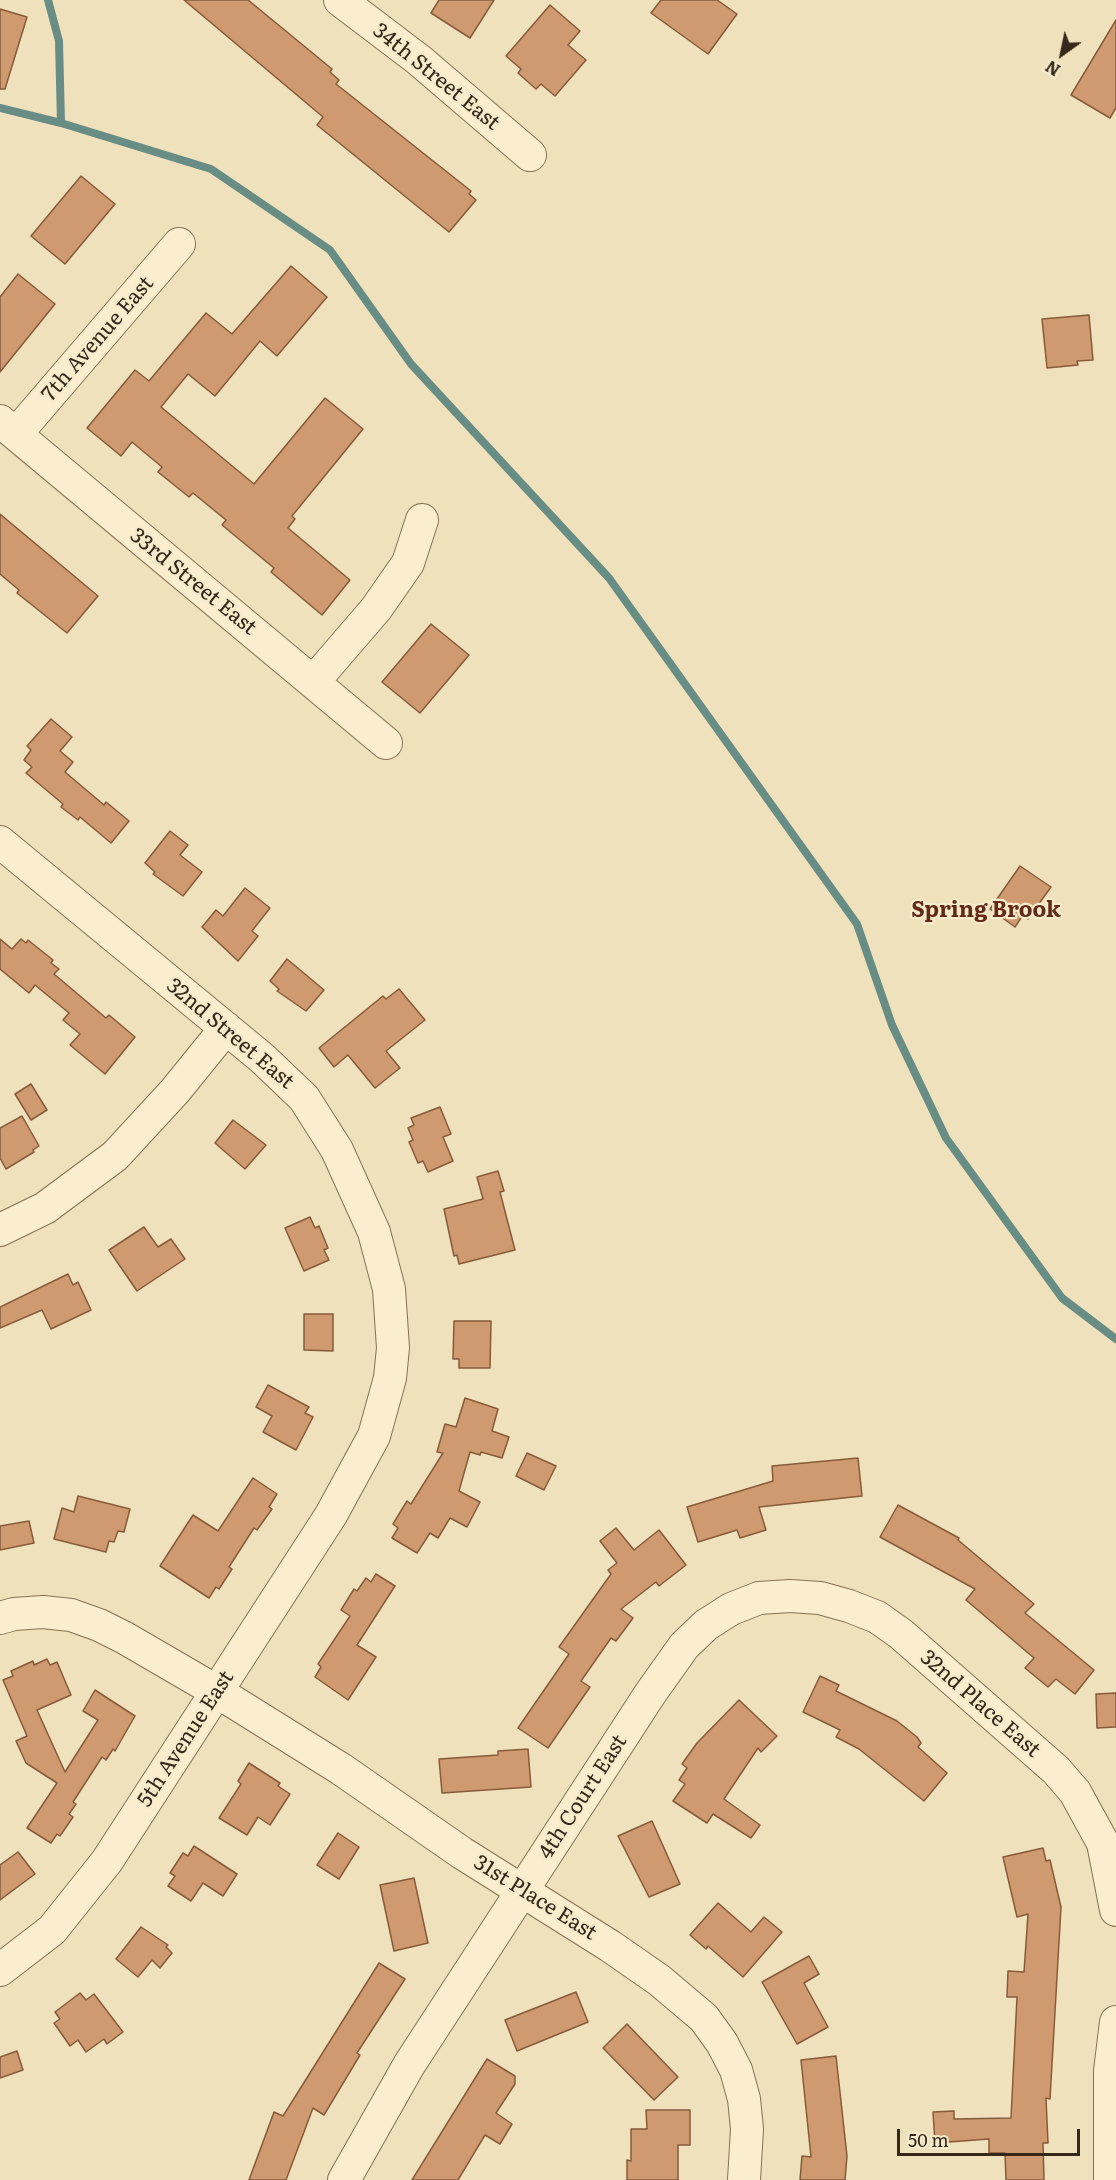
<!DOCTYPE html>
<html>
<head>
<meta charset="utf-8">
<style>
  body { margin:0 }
  #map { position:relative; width:1116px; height:2180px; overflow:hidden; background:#efe1bc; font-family:Literata,serif }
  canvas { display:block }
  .north { position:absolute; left:1032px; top:24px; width:60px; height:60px; -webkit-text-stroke:4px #f6ebcb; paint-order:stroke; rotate:213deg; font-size:16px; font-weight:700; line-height:24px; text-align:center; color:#35281a }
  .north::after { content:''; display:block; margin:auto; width:21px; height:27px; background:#35281a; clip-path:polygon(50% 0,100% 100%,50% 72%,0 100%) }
  .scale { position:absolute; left:897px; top:2129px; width:183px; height:27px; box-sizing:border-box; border:3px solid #35281a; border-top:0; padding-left:8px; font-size:18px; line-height:21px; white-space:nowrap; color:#35281a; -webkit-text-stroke:4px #f6ebcb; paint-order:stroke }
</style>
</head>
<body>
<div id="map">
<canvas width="1116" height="2180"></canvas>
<div class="north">N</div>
<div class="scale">50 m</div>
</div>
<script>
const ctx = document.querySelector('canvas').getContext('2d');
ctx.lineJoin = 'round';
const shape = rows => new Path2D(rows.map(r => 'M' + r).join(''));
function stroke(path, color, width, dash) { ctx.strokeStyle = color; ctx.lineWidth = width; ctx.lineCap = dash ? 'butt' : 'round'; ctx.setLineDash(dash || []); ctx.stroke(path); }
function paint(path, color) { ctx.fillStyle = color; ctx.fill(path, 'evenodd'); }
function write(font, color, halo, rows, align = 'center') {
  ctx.font = font + ' Literata,serif'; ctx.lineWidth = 4.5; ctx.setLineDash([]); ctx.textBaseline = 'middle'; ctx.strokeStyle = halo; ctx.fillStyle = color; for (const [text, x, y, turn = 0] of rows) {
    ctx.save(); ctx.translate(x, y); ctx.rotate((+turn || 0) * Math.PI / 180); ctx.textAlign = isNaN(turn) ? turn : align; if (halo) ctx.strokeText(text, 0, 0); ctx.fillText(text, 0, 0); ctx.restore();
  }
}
const stream = shape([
  [48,0,59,41,61,123],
  [0,108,61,123,211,169,330,250,411,364,609,578,857,924,892,1025,946,1138,1062,1298,1116,1339]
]);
const building = shape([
  [184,0,248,0,332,69,330,72,339,80,336,84,471,191,469,194,476,200,449,232,317,125,323,117,184,0],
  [439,0,494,0,470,38,431,13,439,0],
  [661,0,717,0,737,14,708,54,651,13,661,0],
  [550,5,580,31,568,45,586,60,555,96,541,84,536,89,518,73,521,69,506,56,550,5],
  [0,9,27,17,5,89,0,89,0,9],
  [1116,20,1116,108,1110,118,1071,95,1116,20],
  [81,176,115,204,65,264,31,236,81,176],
  [291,266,327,297,277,356,260,341,215,396,188,374,161,407,254,484,325,398,363,429,292,516,295,519,288,528,350,580,322,615,271,572,274,568,222,525,226,520,193,493,189,497,158,472,162,467,132,442,121,456,87,428,135,370,149,381,206,313,232,334,291,266],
  [18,274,55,304,0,372,0,297,18,274],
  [1089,315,1093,360,1077,361,1078,365,1047,368,1042,319,1089,315],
  [0,514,98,596,67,633,17,593,19,590,0,574,0,514],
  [431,624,469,655,420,713,382,682,431,624],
  [51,719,72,737,60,751,73,762,65,772,104,805,106,802,129,821,111,843,80,817,78,820,61,807,63,804,26,773,32,767,24,760,31,750,27,746,51,719],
  [170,831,188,845,180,855,202,872,183,896,153,874,155,872,145,863,170,831],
  [1020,866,1051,887,1028,919,1023,915,1015,927,990,909,1020,866],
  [245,888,270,908,252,931,258,936,238,961,202,927,216,910,223,916,245,888],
  [0,939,12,949,21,939,26,943,28,940,53,960,51,963,59,969,54,974,106,1018,109,1015,135,1037,105,1074,70,1045,80,1034,63,1020,69,1013,35,985,29,993,0,969,0,939],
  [287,959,324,990,306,1011,277,991,279,989,270,981,287,959],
  [399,989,425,1020,386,1051,400,1068,375,1088,348,1055,334,1067,319,1048,383,996,386,999,399,989],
  [31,1084,47,1110,31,1120,15,1094,31,1084],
  [440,1107,451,1134,443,1137,453,1161,428,1172,423,1161,418,1163,409,1142,413,1140,408,1128,414,1125,411,1118,440,1107],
  [22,1116,39,1146,33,1150,34,1152,6,1169,0,1158,0,1128,22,1116],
  [233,1120,266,1145,245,1169,215,1143,233,1120],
  [498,1171,504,1191,500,1192,515,1250,459,1264,457,1255,454,1256,444,1209,483,1199,477,1177,498,1171],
  [310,1217,315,1228,319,1226,328,1248,324,1250,329,1260,304,1271,285,1228,310,1217],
  [144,1227,158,1247,171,1239,185,1259,137,1291,109,1250,144,1227],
  [68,1274,73,1285,78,1282,91,1310,51,1329,42,1310,0,1328,0,1307,68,1274],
  [304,1314,333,1314,333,1351,304,1350,304,1314],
  [454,1321,491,1321,490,1368,459,1368,459,1359,453,1359,454,1321],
  [268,1385,309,1407,305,1413,313,1417,296,1450,263,1432,272,1416,256,1407,268,1385],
  [465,1398,498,1409,492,1431,509,1437,502,1458,481,1452,480,1455,470,1452,459,1491,480,1502,467,1527,450,1518,438,1538,430,1533,417,1553,392,1538,398,1528,393,1524,407,1501,411,1504,443,1453,437,1452,445,1424,456,1427,465,1398],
  [527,1453,556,1466,544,1490,516,1476,527,1453],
  [858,1458,862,1496,759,1507,766,1530,740,1538,737,1530,698,1542,687,1507,773,1481,772,1466,858,1458],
  [253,1478,277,1494,269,1507,272,1509,257,1530,254,1528,229,1567,232,1569,219,1589,216,1587,209,1598,160,1566,193,1515,218,1531,253,1478],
  [78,1496,130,1509,124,1532,118,1531,114,1542,109,1541,106,1552,54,1539,62,1508,74,1512,78,1496],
  [898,1505,959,1538,958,1540,1034,1604,1025,1613,1094,1670,1075,1694,1056,1679,1048,1687,1025,1668,1034,1658,966,1600,975,1589,880,1537,898,1505],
  [29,1521,34,1543,0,1550,0,1526,29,1521],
  [616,1528,634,1550,659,1530,686,1565,659,1586,656,1582,621,1609,633,1618,616,1641,611,1638,581,1681,590,1687,548,1748,518,1728,569,1654,559,1647,611,1574,608,1570,617,1563,600,1541,616,1528],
  [376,1574,395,1586,357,1645,376,1657,348,1700,315,1677,321,1667,318,1664,350,1616,341,1610,354,1589,357,1591,366,1578,371,1582,376,1574],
  [47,1659,50,1665,57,1662,71,1695,37,1710,65,1772,98,1720,83,1711,95,1690,135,1716,115,1751,113,1749,106,1760,102,1757,73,1802,76,1804,69,1814,73,1817,60,1836,57,1834,51,1843,27,1828,57,1783,26,1763,16,1741,27,1736,3,1680,13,1676,11,1671,33,1661,34,1665,47,1659],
  [820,1676,839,1685,836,1691,897,1721,917,1737,921,1743,918,1747,947,1773,924,1801,859,1749,836,1737,840,1730,803,1712,820,1676],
  [1116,1693,1116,1727,1097,1728,1096,1694,1116,1693],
  [739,1700,777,1736,761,1752,758,1748,724,1799,760,1825,751,1838,713,1814,707,1823,673,1801,685,1784,679,1780,687,1768,682,1764,697,1743,739,1700],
  [528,1749,531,1787,442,1793,439,1759,498,1755,498,1751,528,1749],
  [249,1763,280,1783,278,1786,290,1794,270,1825,258,1817,247,1835,219,1818,241,1784,238,1781,249,1763],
  [652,1821,680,1884,649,1897,618,1836,652,1821],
  [338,1833,359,1847,339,1879,317,1865,338,1833],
  [194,1846,237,1874,223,1896,203,1883,191,1901,168,1886,175,1876,170,1873,183,1853,188,1856,194,1846],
  [1043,1848,1046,1861,1050,1860,1061,1907,1050,2099,1046,2098,1048,2143,1043,2143,1044,2180,1006,2180,1005,2153,989,2153,989,2139,935,2143,933,2112,954,2111,954,2119,1011,2118,1017,1997,1007,1997,1008,1971,1024,1972,1028,1914,1017,1917,1003,1857,1043,1848],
  [18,1852,35,1874,0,1900,0,1865,18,1852],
  [414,1878,428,1943,394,1951,380,1885,414,1878],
  [718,1903,751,1932,764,1917,782,1932,743,1977,708,1946,706,1949,690,1935,718,1903],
  [141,1927,168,1945,166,1947,172,1953,160,1968,152,1960,138,1977,116,1959,141,1927],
  [809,1956,819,1974,804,1983,828,2027,797,2044,762,1982,809,1956],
  [379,1963,405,1979,357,2053,360,2055,324,2115,313,2108,286,2180,249,2180,274,2112,283,2116,379,1963],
  [576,1992,588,2022,517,2051,505,2020,576,1992],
  [80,1993,86,2000,94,1994,123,2032,107,2044,104,2039,86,2052,78,2040,70,2046,54,2023,60,2019,55,2012,80,1993],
  [627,2024,678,2077,654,2100,603,2048,627,2024],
  [17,2051,23,2070,0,2078,0,2057,17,2051],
  [836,2056,847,2156,845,2180,800,2180,802,2156,811,2157,801,2060,836,2056],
  [487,2059,515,2076,515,2084,496,2113,512,2124,500,2144,485,2135,458,2180,412,2180,487,2059],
  [646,2110,690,2110,690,2145,678,2145,678,2180,627,2180,627,2160,631,2161,631,2129,647,2129,646,2110]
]);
const minor = shape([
  [340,0,419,60,530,155],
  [0,421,386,743],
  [16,434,179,244],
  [314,681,376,609,408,563,422,520],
  [0,842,262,1058,304,1098,337,1150,374,1232,389,1289,393,1348,390,1378,374,1436,331,1515,107,1861,52,1930,0,1970],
  [0,1230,45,1208,115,1156,175,1091,226,1028],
  [0,1618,14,1614,43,1612,71,1615,99,1625,125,1638,216,1691,341,1769,462,1853,610,1946,659,1980,704,2018,722,2043,736,2070,744,2099,747,2129,744,2180],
  [344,2180,409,2065,650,1694,684,1646,706,1625,731,1609,759,1598,790,1596,820,1598,849,1606,877,1617,901,1634,1056,1770,1075,1792,1103,1843,1116,1910],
  [1110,2180,1110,2071,1116,2022]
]);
const streetNames = [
  ["34th Street East",436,77,39],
  ["7th Avenue East",98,339,-49],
  ["33rd Street East",193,582,39],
  ["32nd Street East",230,1034,40],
  ["32nd Place East",980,1704,41],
  ["5th Avenue East",186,1739,-57],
  ["4th Court East",583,1797,-57],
  ["31st Place East",535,1898,32]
];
const neighbourhoodNames = [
  ["Spring Brook",986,911]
];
stroke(stream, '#688d85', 8);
paint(building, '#cf9a70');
stroke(building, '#875b3a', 1.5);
stroke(minor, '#877155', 34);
stroke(minor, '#faeecf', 32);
write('21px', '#35281a', '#f6ebcb', streetNames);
write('bold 22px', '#632a18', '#f6ebcb', neighbourhoodNames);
</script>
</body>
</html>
